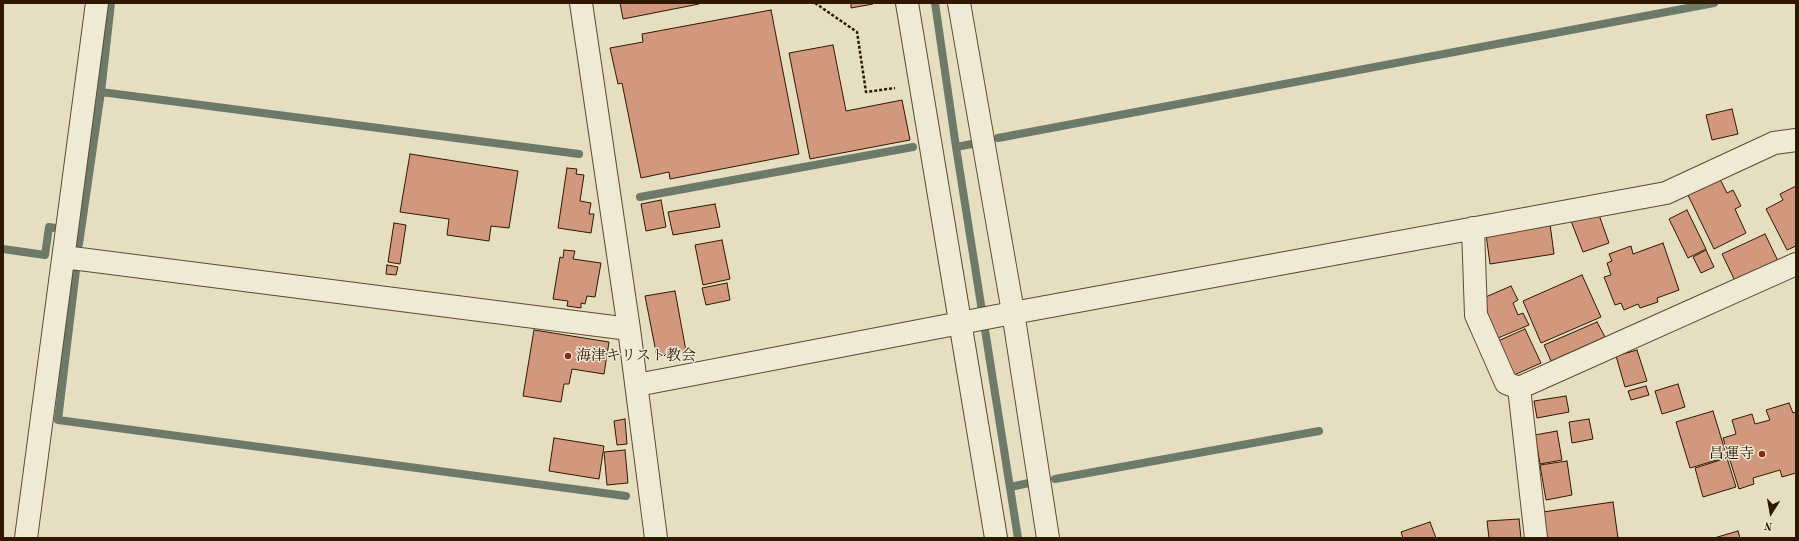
<!DOCTYPE html>
<html>
<head>
<meta charset="utf-8">
<style>
  body { margin:0 }
  #map { position:relative; width:1799px; height:541px; overflow:hidden; background:#e6dec0; font-family:"Old Standard TT",serif }
  canvas { display:block }
  .frame { position:absolute; inset:0; border:4px solid #301800; pointer-events:none }
  .north { position:absolute; left:1751px; top:493px; width:40px; height:40px; -webkit-text-stroke:3px #efead6; paint-order:stroke; rotate:191deg; font-size:11px; font-weight:700; line-height:16px; text-align:center; color:#301800 }
  .north::after { content:''; display:block; margin:auto; width:14px; height:18px; background:#301800; clip-path:polygon(50% 0,100% 100%,50% 72%,0 100%) }
</style>
</head>
<body>
<div id="map">
<canvas width="1799" height="541"></canvas>
<div class="frame"></div>
<div class="north">N</div>
</div>
<script>
const ctx = document.querySelector('canvas').getContext('2d');
ctx.lineJoin = 'round';
const shape = rows => new Path2D(rows.map(r => 'M' + r).join(''));
function stroke(path, color, width, dash) { ctx.strokeStyle = color; ctx.lineWidth = width; ctx.lineCap = dash ? 'butt' : 'round'; ctx.setLineDash(dash || []); ctx.stroke(path); }
function paint(path, color) { ctx.fillStyle = color; ctx.fill(path, 'evenodd'); }
function write(font, color, halo, rows, align = 'center') {
  ctx.font = font + ' "Old Standard TT","Noto Serif JP",serif'; ctx.lineWidth = 3; ctx.setLineDash([]); ctx.textBaseline = 'middle'; ctx.strokeStyle = halo; ctx.fillStyle = color; for (const [text, x, y, turn = 0] of rows) {
    ctx.save(); ctx.translate(x, y); ctx.rotate((+turn || 0) * Math.PI / 180); ctx.textAlign = isNaN(turn) ? turn : align; if (halo) ctx.strokeText(text, 0, 0); ctx.fillText(text, 0, 0); ctx.restore();
  }
}
const stream = shape([
  [935,3,956,147,1018,538],
  [101,92,579,154],
  [998,138,1714,3],
  [956,147,972,144],
  [640,197,913,147],
  [79,244,101,92,111,3],
  [3,249,45,255,49,227,55,228],
  [76,270,58,420,626,496],
  [1055,479,1319,431],
  [1010,487,1029,483]
]);
const building = shape([
  [620,3,699,3,699,4,623,19,620,3],
  [851,3,873,3,873,4,851,8,851,3],
  [771,10,799,154,670,179,669,172,641,178,622,83,618,84,610,48,643,42,642,34,771,10],
  [833,45,846,111,902,100,910,140,810,159,789,53,833,45],
  [1732,109,1738,134,1712,140,1706,115,1732,109],
  [410,154,518,171,509,228,491,226,489,241,447,235,449,219,400,212,410,154],
  [567,168,577,169,576,174,584,175,580,201,591,203,589,214,594,214,591,233,558,228,567,168],
  [1719,177,1727,193,1733,190,1741,206,1735,209,1746,233,1714,249,1687,193,1719,177],
  [1796,186,1796,246,1787,250,1766,209,1783,200,1780,194,1796,186],
  [661,200,666,227,646,231,641,204,661,200],
  [715,204,720,227,673,235,668,212,715,204],
  [1687,210,1706,249,1688,258,1669,219,1687,210],
  [1598,212,1609,243,1583,252,1571,221,1598,212],
  [394,223,406,225,400,264,388,262,394,223],
  [1550,224,1554,254,1490,264,1486,234,1550,224],
  [1765,234,1778,261,1735,281,1722,254,1765,234],
  [722,240,730,279,703,285,695,245,722,240],
  [1663,243,1679,290,1657,298,1658,302,1640,308,1638,304,1624,310,1621,303,1615,305,1604,277,1611,275,1607,263,1612,261,1609,254,1631,246,1633,254,1663,243],
  [564,250,575,251,573,259,601,263,595,297,587,296,585,304,581,303,581,308,567,306,568,301,553,299,560,257,563,258,564,250],
  [1706,250,1714,267,1701,273,1693,257,1706,250],
  [387,265,398,267,396,275,386,274,387,265],
  [1582,275,1601,317,1541,343,1523,301,1582,275],
  [727,283,730,300,706,305,702,288,727,283],
  [1511,286,1518,300,1513,303,1518,315,1523,313,1529,325,1498,338,1481,299,1511,286],
  [675,291,686,351,657,357,645,296,675,291],
  [1597,322,1605,337,1551,361,1544,345,1597,322],
  [1525,329,1541,363,1514,375,1498,341,1525,329],
  [534,330,609,342,604,374,572,369,569,384,564,384,561,402,523,396,534,330],
  [1637,350,1647,381,1625,387,1616,356,1637,350],
  [1678,384,1685,407,1662,414,1655,391,1678,384],
  [1646,386,1649,395,1631,400,1628,391,1646,386],
  [1566,396,1569,412,1537,418,1534,401,1566,396],
  [1789,403,1793,413,1796,412,1796,473,1782,477,1780,470,1753,478,1754,484,1739,489,1723,438,1736,434,1732,420,1752,414,1755,424,1770,420,1766,410,1789,403],
  [1713,411,1727,457,1690,468,1676,422,1713,411],
  [625,419,627,444,617,445,614,421,625,419],
  [1589,419,1593,439,1572,443,1569,422,1589,419],
  [1557,431,1562,460,1540,464,1535,435,1557,431],
  [554,438,604,446,599,479,549,471,554,438],
  [625,450,628,483,607,485,604,452,625,450],
  [1727,458,1736,487,1703,497,1695,468,1727,458],
  [1567,461,1572,495,1546,500,1540,465,1567,461],
  [1613,502,1618,538,1547,538,1543,512,1613,502],
  [1519,519,1521,538,1489,538,1487,521,1519,519],
  [1430,522,1436,538,1403,538,1401,532,1430,522],
  [1738,531,1740,538,1714,538,1738,531]
]);
const path = shape([
  [815,3,857,32,866,92,895,88]
]);
const street = shape([
  [581,3,629,329,656,538],
  [907,3,996,538],
  [959,3,1013,312,1048,538],
  [1473,228,1476,315,1506,383,1519,388,1536,538],
  [64,257,629,329],
  [637,385,1002,315,1666,193,1774,143,1796,140],
  [1519,388,1796,264],
  [26,538,97,3]
]);
const markers = [
  [568,356,4,"#8f2418"],
  [1762,454,4,"#8f2418"]
];
const poiNames = [
  ["海津キリスト教会",576,356],
  ["昌運寺",1754,454,"right"]
];
stroke(stream, '#6d7a6a', 8);
paint(building, '#d2987d');
stroke(building, '#301800', 1);
stroke(street, '#5e4a30', 24);
stroke(path, '#301800', 2.5, [3, 2]);
stroke(street, '#efead6', 22);
for (const [x, y, r, color] of markers) { const dot = new Path2D(); dot.arc(x, y, r, 0, 2 * Math.PI); ctx.fillStyle = color; ctx.fill(dot); stroke(dot, '#efead6', 1.5); }
write('15px', '#301800', '#efead6', poiNames, 'left');
</script>
</body>
</html>
